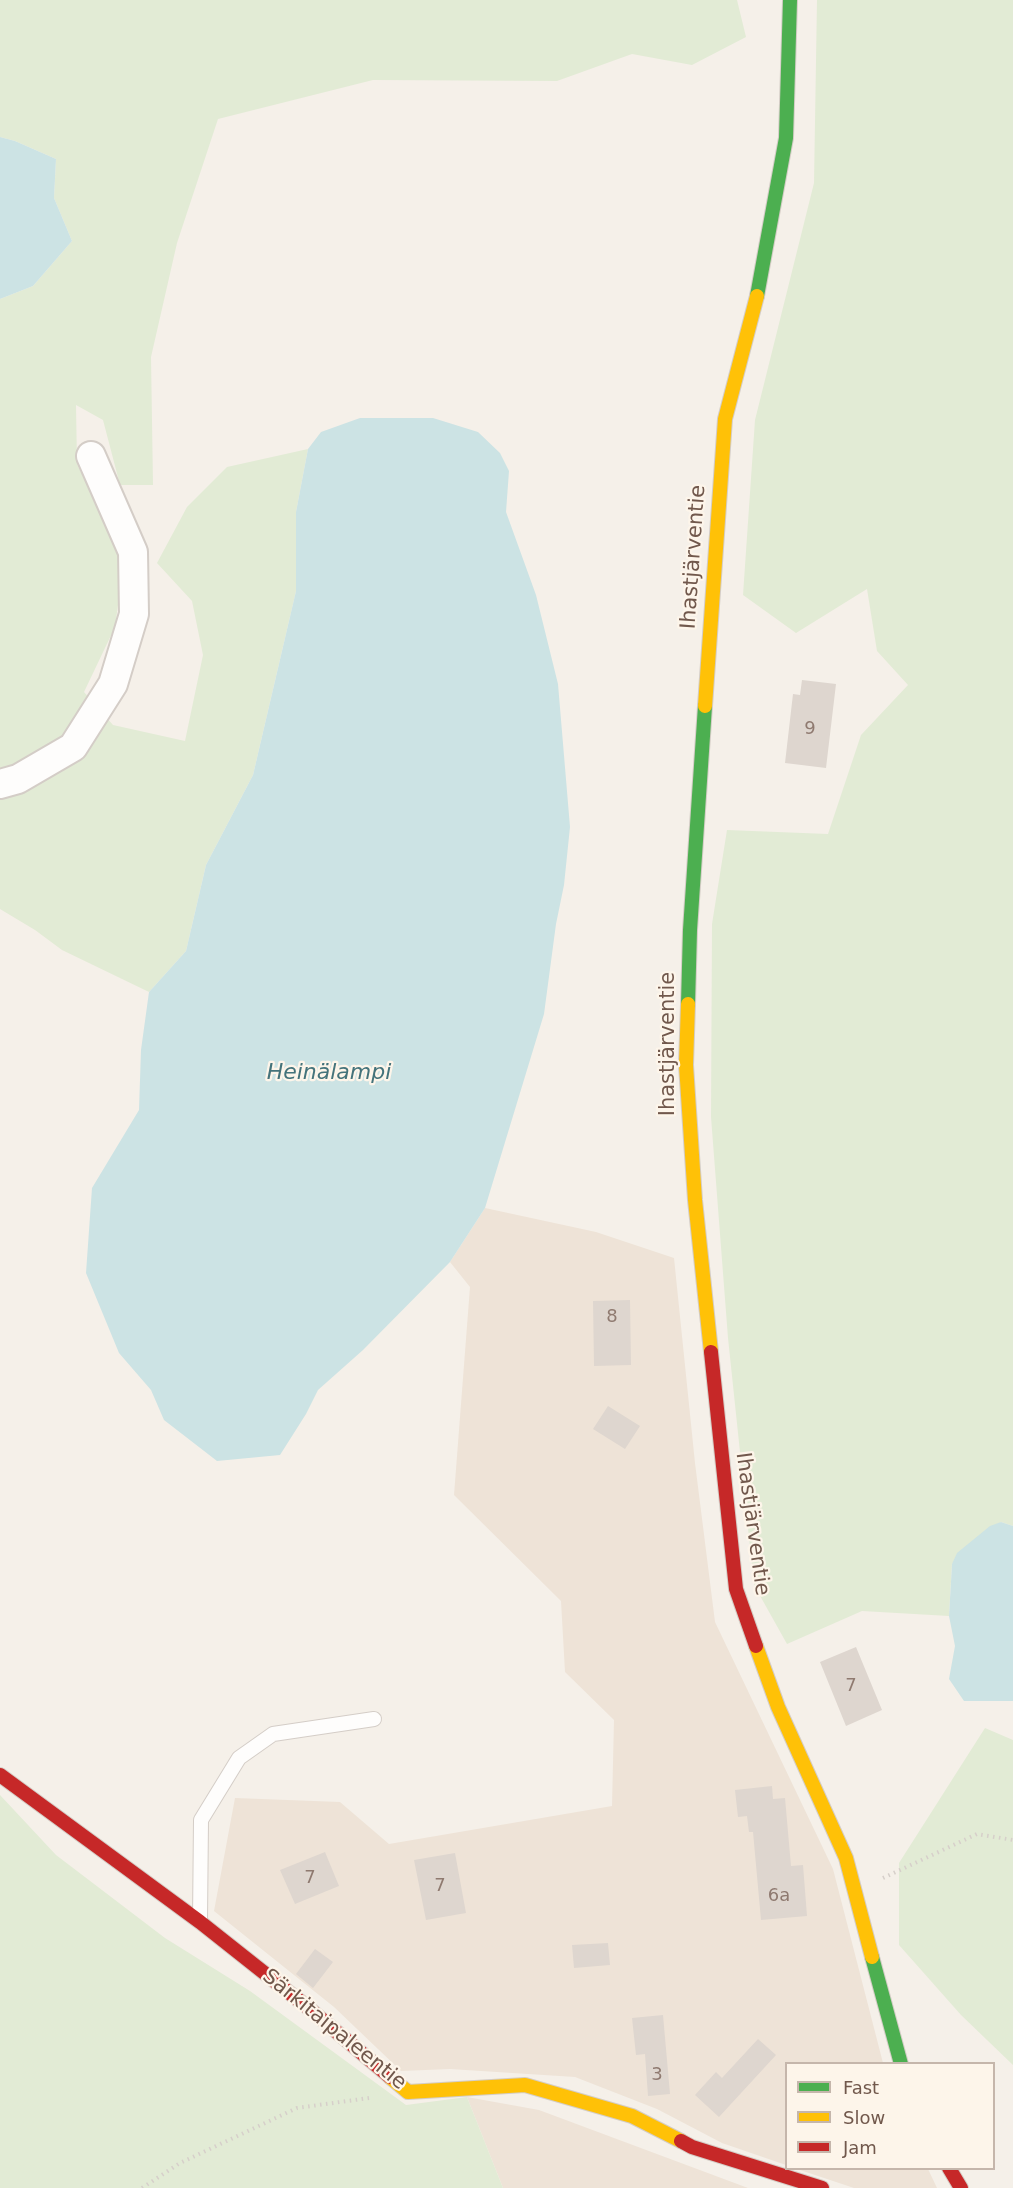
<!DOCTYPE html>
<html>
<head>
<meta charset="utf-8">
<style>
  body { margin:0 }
  #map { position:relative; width:1013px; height:2188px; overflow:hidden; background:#f5f0e9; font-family:"DejaVu Sans",sans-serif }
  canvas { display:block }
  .legend { position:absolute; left:785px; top:2062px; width:210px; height:108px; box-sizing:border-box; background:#fdf5ea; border:2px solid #c5b6ab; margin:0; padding:8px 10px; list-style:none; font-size:18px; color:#71584c }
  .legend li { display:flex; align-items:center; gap:12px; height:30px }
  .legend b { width:30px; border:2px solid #c5b6ab }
</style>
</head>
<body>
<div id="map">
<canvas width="1013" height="2188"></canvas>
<ul class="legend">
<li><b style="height:8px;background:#4caf50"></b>Fast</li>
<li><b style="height:8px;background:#ffc107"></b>Slow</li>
<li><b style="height:8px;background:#c62828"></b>Jam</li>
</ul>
</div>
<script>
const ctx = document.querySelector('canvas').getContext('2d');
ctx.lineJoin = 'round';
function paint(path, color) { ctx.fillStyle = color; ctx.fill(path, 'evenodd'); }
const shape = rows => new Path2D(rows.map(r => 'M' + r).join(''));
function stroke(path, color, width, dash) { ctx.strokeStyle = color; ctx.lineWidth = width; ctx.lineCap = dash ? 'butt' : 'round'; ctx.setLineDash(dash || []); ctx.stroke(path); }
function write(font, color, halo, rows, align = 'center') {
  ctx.font = font + ' "DejaVu Sans",sans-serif'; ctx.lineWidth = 4.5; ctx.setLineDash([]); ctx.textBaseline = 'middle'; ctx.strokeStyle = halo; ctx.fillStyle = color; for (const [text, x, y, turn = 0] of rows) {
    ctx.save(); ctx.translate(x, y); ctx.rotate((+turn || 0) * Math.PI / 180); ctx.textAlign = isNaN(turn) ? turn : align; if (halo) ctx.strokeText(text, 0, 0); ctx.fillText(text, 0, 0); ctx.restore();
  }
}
const residential = shape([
  [485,1208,596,1232,674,1258,695,1463,715,1622,833,1869,883,2063,786,2064,786,2165,722,2143,657,2109,575,2077,450,2069,401,2071,334,2007,214,1911,235,1798,340,1802,389,1844,612,1806,614,1720,565,1672,561,1601,454,1495,470,1287,450,1262],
  [467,2097,539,2110,748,2188,503,2188],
  [797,2169,928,2169,937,2188,854,2188]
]);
const green = shape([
  [0,0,737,0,746,37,692,65,632,54,557,81,373,80,218,119,177,243,151,357,153,485,120,485,103,420,76,405,77,464,124,561,115,627,84,692,113,725,185,741,203,655,192,601,157,563,187,507,227,467,308,449,296,512,296,591,253,775,206,865,186,951,149,992,62,950,35,930,0,909,0,299,33,286,72,241,54,198,56,159,15,141,0,137],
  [817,0,1013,0,1013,1526,1001,1522,952,1564,949,1616,862,1611,787,1644,754,1585,728,1338,711,1117,712,924,727,830,828,834,861,735,908,685,877,651,867,589,796,633,743,595,755,420,814,183],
  [985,1728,1013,1740,1013,2065,961,2015,899,1945,899,1863],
  [0,1795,56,1855,165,1938,250,1991,406,2105,467,2097,503,2188,0,2188]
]);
const water = shape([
  [0,137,15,141,56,159,54,198,72,241,33,286,0,299],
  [360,418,433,418,478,432,500,453,509,471,506,512,536,595,558,684,570,827,564,885,556,924,544,1014,485,1208,450,1262,363,1350,318,1390,306,1414,280,1455,217,1461,164,1420,151,1390,119,1353,86,1273,92,1188,139,1110,141,1050,149,992,186,951,206,865,253,775,296,591,296,512,308,449,321,432],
  [1001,1522,1013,1526,1013,1701,964,1701,949,1679,955,1646,949,1616,952,1564,957,1553,990,1526]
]);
const building = shape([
  [802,680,836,684,826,768,785,763,793,694,800,695],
  [630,1300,631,1365,594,1366,593,1301],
  [608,1406,640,1426,625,1449,593,1429],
  [856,1647,882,1710,846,1726,820,1662],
  [772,1786,773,1799,785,1798,791,1866,803,1865,807,1916,761,1920,753,1832,749,1832,747,1816,738,1817,735,1790],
  [325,1852,339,1886,295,1904,280,1870],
  [455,1853,466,1913,426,1920,414,1860],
  [608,1943,610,1965,574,1968,572,1945],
  [315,1949,333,1962,313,1988,296,1974],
  [663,2015,670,2094,648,2096,645,2054,636,2055,632,2018],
  [758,2039,776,2055,719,2117,695,2095,716,2072,722,2078]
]);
const path = shape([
  [883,1878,977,1834,1013,1840],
  [142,2188,180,2163,297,2108,369,2098]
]);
const lane = shape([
  [200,1920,201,1820,239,1758,273,1734,374,1719]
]);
const street = shape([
  [0,784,18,779,73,747,113,684,134,614,133,552,91,456]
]);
const fast = shape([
  [757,296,786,138,790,0],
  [688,1004,690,930,705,706],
  [872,1957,901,2064]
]);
const slow = shape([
  [705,706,725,419,757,296],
  [688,1004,686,1065,695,1200,711,1352],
  [756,1646,778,1707,846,1858,872,1957],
  [390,2077,408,2092,525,2085,632,2116,681,2141]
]);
const jam = shape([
  [711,1352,736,1589,756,1646],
  [0,1775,200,1922,306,2006,390,2077],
  [681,2141,692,2147,822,2188],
  [949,2168,961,2188]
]);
const numberNames = [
  ["9",810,729],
  ["8",612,1317],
  ["7",851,1686],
  ["7",310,1878],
  ["7",440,1886],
  ["6a",779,1896],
  ["3",657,2075]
];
const streetNames = [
  ["Ihastjärventie",694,557,-86],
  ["Ihastjärventie",669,1044,-90],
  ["Ihastjärventie",752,1524,82],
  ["Särkitaipaleentie",334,2030,39]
];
const waterNames = [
  ["Heinälampi",329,1073]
];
paint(residential, '#eee3d7');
paint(green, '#e2ebd5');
paint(water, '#cce3e4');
paint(building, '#ded6cf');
stroke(lane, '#d4cdc7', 16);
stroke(street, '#d4cdc7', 32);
stroke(fast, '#d4cdc6', 16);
stroke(slow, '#d4cdc6', 16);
stroke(jam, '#d4cdc6', 16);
stroke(path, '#d6cfca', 4, [1.5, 4.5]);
stroke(lane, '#fefdfc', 14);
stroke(street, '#fefdfc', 28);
stroke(fast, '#4caf50', 14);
stroke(slow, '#ffc107', 14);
stroke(jam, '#c62828', 14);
write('18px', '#8f7a70', null, numberNames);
write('21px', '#71584c', '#fdf5ea', streetNames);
write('italic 22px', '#44737b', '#fdf5ea', waterNames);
</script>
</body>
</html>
